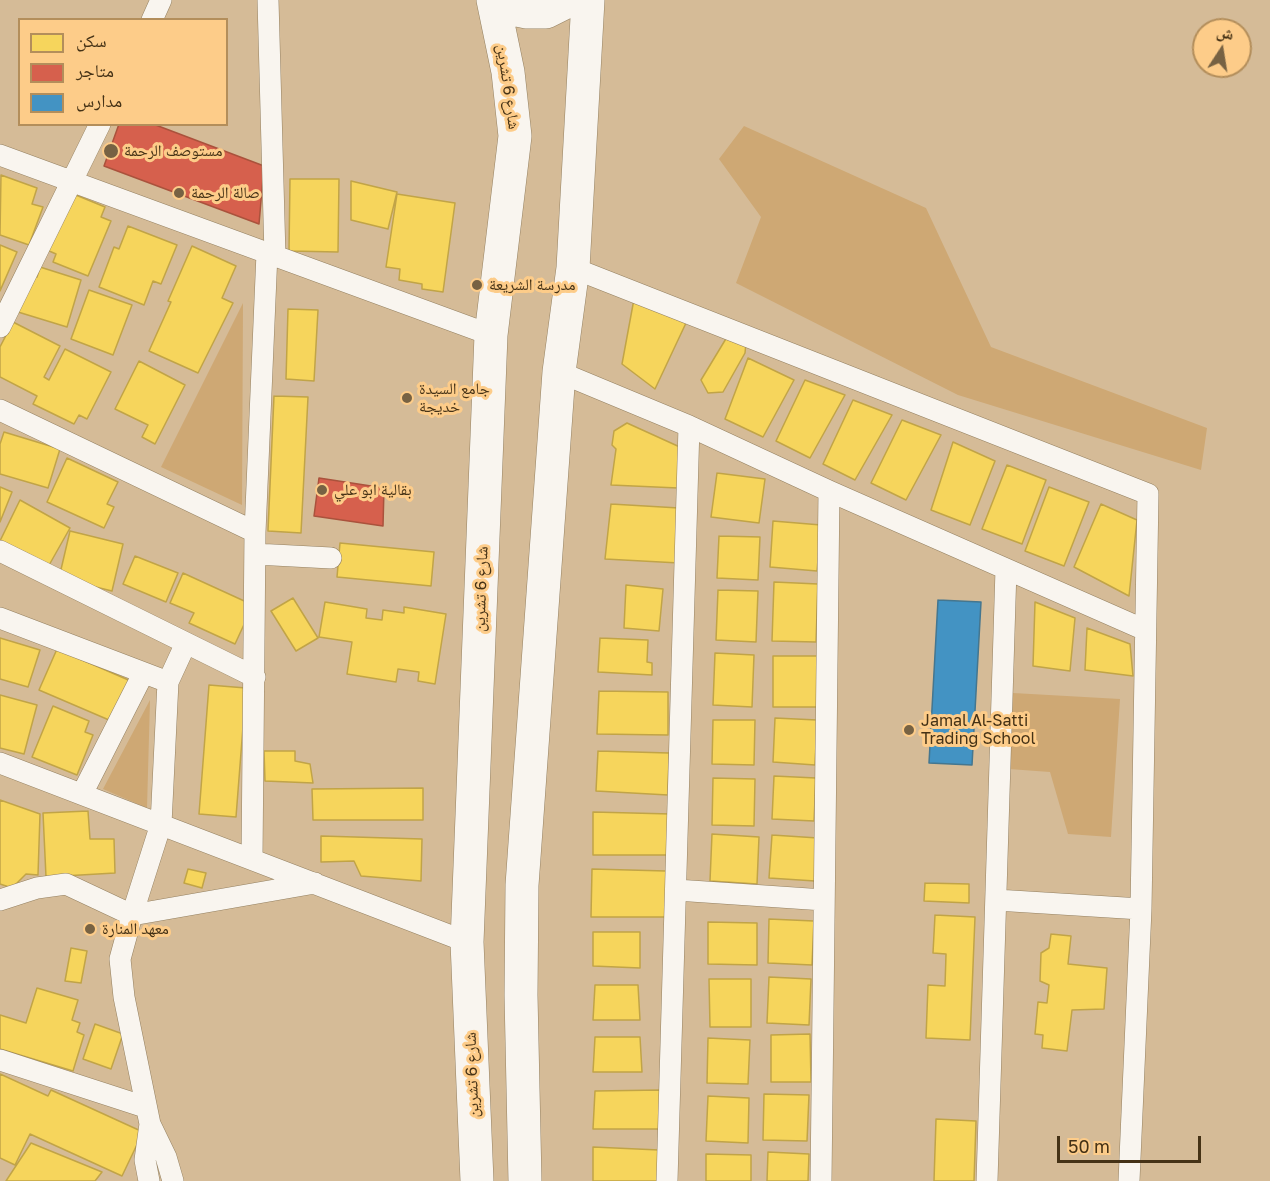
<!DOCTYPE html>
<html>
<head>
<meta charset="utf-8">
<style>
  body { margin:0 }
  #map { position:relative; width:1270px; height:1181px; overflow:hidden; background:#d5bb97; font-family:"Golos Text","Noto Naskh Arabic",sans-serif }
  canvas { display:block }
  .legend { position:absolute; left:18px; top:18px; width:210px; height:108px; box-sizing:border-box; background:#fdcc89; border:2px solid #b38e5b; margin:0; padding:8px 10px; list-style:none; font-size:18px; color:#453216 }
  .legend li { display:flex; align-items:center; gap:12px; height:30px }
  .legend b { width:30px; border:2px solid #b38e5b }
  .north { position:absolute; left:1192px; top:18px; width:60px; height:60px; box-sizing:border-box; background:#fdcc89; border:2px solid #b38e5b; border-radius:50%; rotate:12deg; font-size:16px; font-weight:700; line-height:24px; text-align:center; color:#453216 }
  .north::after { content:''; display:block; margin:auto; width:21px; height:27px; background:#776243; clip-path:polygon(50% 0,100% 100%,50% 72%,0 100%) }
  .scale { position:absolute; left:1057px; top:1136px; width:144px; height:27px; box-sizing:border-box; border:3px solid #453216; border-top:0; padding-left:8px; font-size:18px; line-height:21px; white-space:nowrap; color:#453216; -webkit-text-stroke:4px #fdcc89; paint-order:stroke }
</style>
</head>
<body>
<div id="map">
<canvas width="1270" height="1181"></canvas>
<ul class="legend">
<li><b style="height:16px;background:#f6d55c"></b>سكن</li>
<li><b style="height:16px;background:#d6604d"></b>متاجر</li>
<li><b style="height:16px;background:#4393c3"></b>مدارس</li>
</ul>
<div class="north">ش</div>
<div class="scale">50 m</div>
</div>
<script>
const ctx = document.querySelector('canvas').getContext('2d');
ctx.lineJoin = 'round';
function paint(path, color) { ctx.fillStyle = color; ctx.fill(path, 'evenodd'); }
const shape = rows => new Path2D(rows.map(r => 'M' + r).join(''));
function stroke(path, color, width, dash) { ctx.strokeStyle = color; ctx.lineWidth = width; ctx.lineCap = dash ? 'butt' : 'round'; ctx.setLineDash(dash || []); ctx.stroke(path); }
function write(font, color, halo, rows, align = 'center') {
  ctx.font = font + ' "Golos Text","Noto Naskh Arabic",sans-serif'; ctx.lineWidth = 6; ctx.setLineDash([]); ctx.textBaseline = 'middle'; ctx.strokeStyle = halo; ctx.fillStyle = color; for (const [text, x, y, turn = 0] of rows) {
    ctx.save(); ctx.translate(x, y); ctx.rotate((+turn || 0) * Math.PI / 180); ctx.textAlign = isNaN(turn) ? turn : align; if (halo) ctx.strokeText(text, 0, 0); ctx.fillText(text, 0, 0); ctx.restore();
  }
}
const green = shape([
  [744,126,926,208,991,347,1207,428,1201,470,958,395,736,283,761,217,719,159],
  [243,303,242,505,161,467],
  [1013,693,1120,699,1111,837,1068,834,1050,772,1009,769],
  [150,700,147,808,103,789]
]);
const homes = shape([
  [1,175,37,188,32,204,43,207,29,245,0,235,1,175],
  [290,179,339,179,338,252,289,251,290,179],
  [351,181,397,192,388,229,351,220,351,181],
  [71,193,105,207,101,217,111,221,88,276,53,262,56,254,47,250,71,193],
  [397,194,455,203,443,292,422,289,422,284,399,280,400,269,386,267,397,194],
  [128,226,177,245,161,284,153,281,144,305,99,287,114,247,119,249,128,226],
  [0,245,17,252,0,291,0,245],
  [192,246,236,266,222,298,233,303,198,373,149,351,171,302,168,301,192,246],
  [40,267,81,280,67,327,18,312,31,275,37,277,40,267],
  [89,290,132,305,113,355,71,339,89,290],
  [634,299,686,323,655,389,622,364,634,299],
  [288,309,318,310,314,381,286,379,288,309],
  [13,322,60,346,44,377,49,380,65,349,111,372,87,419,79,415,74,424,33,404,37,396,0,377,0,347,13,322],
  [727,337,746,343,745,353,723,392,708,393,701,380,727,337],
  [748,358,794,380,763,437,725,419,748,358],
  [139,361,185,385,155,444,142,437,148,425,115,409,139,361],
  [805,380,845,395,810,458,776,441,805,380],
  [274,396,308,397,301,533,268,531,274,396],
  [853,400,892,415,855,480,823,464,853,400],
  [902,420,941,435,906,500,871,483,902,420],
  [627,423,682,448,678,488,611,485,616,449,612,445,614,431,627,423],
  [4,432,60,449,48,488,0,474,0,444,4,432],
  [953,442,995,461,970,525,931,510,953,442],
  [67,458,118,482,107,504,114,507,104,528,47,502,67,458],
  [1007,465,1046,480,1022,544,982,529,1007,465],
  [717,473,765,479,759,523,711,517,717,473],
  [0,487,12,492,0,522,0,487],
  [1049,487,1089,502,1064,566,1025,551,1049,487],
  [20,500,70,528,48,567,0,541,20,500],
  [611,504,679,508,679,563,605,559,611,504],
  [1101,504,1137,520,1129,596,1074,567,1101,504],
  [773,521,821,525,817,571,770,567,773,521],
  [70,531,123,544,112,591,59,578,70,531],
  [719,536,760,537,758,580,717,578,719,536],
  [340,543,434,552,431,586,337,577,340,543],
  [135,556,178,573,166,602,123,584,135,556],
  [183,573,253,605,235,644,189,623,194,613,170,603,183,573],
  [774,582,818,584,816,642,772,641,774,582],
  [626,585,663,589,659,631,624,628,626,585],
  [718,590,758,591,756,642,716,640,718,590],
  [293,598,318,638,296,651,271,611,293,598],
  [325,602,367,609,366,618,382,620,383,610,404,613,404,607,446,614,435,684,418,681,419,672,398,669,396,682,347,674,352,642,319,637,325,602],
  [1035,602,1075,618,1070,671,1033,666,1035,602],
  [1087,628,1130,644,1133,676,1085,670,1087,628],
  [0,638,40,650,28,687,0,679,0,638],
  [600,638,648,640,647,662,652,663,652,675,598,672,600,638],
  [57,649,133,682,116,723,39,690,57,649],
  [715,653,754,655,752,707,713,705,715,653],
  [773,656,818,656,818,707,773,707,773,656],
  [209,685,246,688,236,817,199,814,209,685],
  [599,691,668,692,668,735,597,734,599,691],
  [0,695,37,705,24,754,0,748,0,695],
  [53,706,89,721,85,732,93,735,77,775,32,757,53,706],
  [775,718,817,720,815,765,773,762,775,718],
  [713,720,755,720,754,765,712,764,713,720],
  [264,751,295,751,295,761,310,764,313,783,265,781,264,751],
  [598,751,669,753,668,795,596,791,598,751],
  [774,776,816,778,814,821,772,819,774,776],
  [713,778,755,779,754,826,712,825,713,778],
  [423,788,423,820,313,820,312,789,423,788],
  [0,800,40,814,38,875,26,874,12,888,0,884,0,800],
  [88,811,90,839,114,839,115,873,46,877,43,813,88,811],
  [593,812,671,814,669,855,593,855,593,812],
  [712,834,759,837,757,884,710,881,712,834],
  [772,835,818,838,815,881,769,878,772,835],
  [321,836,422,839,421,881,361,876,354,861,321,862,321,836],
  [188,869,206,873,202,888,184,883,188,869],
  [592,869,666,871,666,917,591,917,592,869],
  [925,883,969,884,969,903,924,901,925,883],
  [935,915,975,917,970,1040,926,1038,928,985,945,986,946,954,933,953,935,915],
  [769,919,814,921,812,965,768,963,769,919],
  [708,922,757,923,757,965,708,964,708,922],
  [593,932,640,932,640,968,593,966,593,932],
  [1051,934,1071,936,1068,964,1107,968,1104,1009,1072,1010,1067,1051,1042,1048,1043,1035,1035,1034,1038,1002,1047,1003,1049,985,1040,981,1041,953,1049,948,1051,934],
  [71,948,87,951,81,983,65,981,71,948],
  [769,977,811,979,809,1025,767,1023,769,977],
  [709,979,751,979,751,1027,710,1027,709,979],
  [595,985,638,985,640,1020,593,1020,595,985],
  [37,988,78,1000,72,1020,80,1023,77,1032,84,1035,73,1071,0,1049,0,1015,26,1023,37,988],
  [95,1024,123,1034,111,1069,83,1059,95,1024],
  [810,1034,811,1082,771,1082,771,1035,810,1034],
  [595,1037,640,1037,642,1072,593,1072,595,1037],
  [708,1038,750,1040,748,1084,707,1083,708,1038],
  [0,1074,48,1096,51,1090,143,1132,122,1176,30,1134,15,1165,0,1158,0,1074],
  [661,1090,661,1129,593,1129,595,1091,661,1090],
  [764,1094,809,1095,807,1141,763,1140,764,1094],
  [708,1096,749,1098,748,1143,706,1141,708,1096],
  [936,1119,976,1121,974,1181,934,1181,936,1119],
  [31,1143,102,1172,95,1181,6,1181,31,1143],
  [593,1147,659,1150,658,1181,593,1181,593,1147],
  [768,1152,809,1154,808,1181,767,1181,768,1152],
  [706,1154,751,1155,751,1181,706,1181,706,1154]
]);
const shops = shape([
  [119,124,153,124,264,166,259,224,104,166,119,124],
  [319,478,384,488,383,526,314,516,319,478]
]);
const schools = shape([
  [938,600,981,602,972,765,929,763,938,600]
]);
const street = shape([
  [268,0,275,256],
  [152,20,161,0],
  [0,155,491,335],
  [573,268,1148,494,1141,909,1129,1181],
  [0,327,100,124],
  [559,372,689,426,829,491,1145,630],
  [0,410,255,532],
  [0,551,255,677],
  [255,554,331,558],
  [0,618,168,682],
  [0,763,467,942],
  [82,794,143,674],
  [252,859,255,532,267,253],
  [676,890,824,900],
  [0,900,37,888,66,884,132,915,161,824,168,682,186,643],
  [996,900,1141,909],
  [0,1060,145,1107],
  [149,1181,145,1160,150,1124],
  [173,1181,166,1157,150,1124,124,997,120,959,132,915,315,883],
  [667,1181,689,426],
  [821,1181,829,491],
  [987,1181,1006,569]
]);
const primary = shape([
  [497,0,508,8,527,12,546,12,570,0],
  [477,1181,467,942,491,335,515,136,508,72,493,0],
  [525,1181,521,995,522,885,559,372,573,268,588,0]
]);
const markers = [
  [111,151,8,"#776243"],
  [179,193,6,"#776243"],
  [477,285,6,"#776243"],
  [407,398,6,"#776243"],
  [322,490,6,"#776243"],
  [909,730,6,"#776243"],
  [90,929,6,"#776243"]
];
const streetNames = [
  ["شارع 6 تشرين",508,87,82],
  ["شارع 6 تشرين",481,589,-88],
  ["شارع 6 تشرين",472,1075,-92]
];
const poiNames = [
  ["مستوصف الرحمة",124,151],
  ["صالة الرحمة",191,193],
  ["مدرسة الشريعة",489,285],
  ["جامع السيدة",419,389],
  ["خديجة",419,407],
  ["بقالية ابو علي",334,490],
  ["Jamal Al-Satti",921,721],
  ["Trading School",921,739],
  ["معهد المنارة",102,929]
];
paint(green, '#cea874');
paint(homes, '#f6d55c');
stroke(homes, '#c1a447', 1.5);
paint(shops, '#d6604d');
stroke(shops, '#aa523c', 1.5);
paint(schools, '#4393c3');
stroke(schools, '#44768f', 1.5);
stroke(street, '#948061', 22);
stroke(primary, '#948061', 34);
stroke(street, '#f9f5ef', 21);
stroke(primary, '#f9f5ef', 33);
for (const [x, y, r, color] of markers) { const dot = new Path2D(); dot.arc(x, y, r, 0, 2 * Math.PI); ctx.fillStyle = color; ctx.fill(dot); stroke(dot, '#fdcc89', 2); }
write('16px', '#453216', '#fdcc89', streetNames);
write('16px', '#453216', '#fdcc89', poiNames, 'left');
</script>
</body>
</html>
